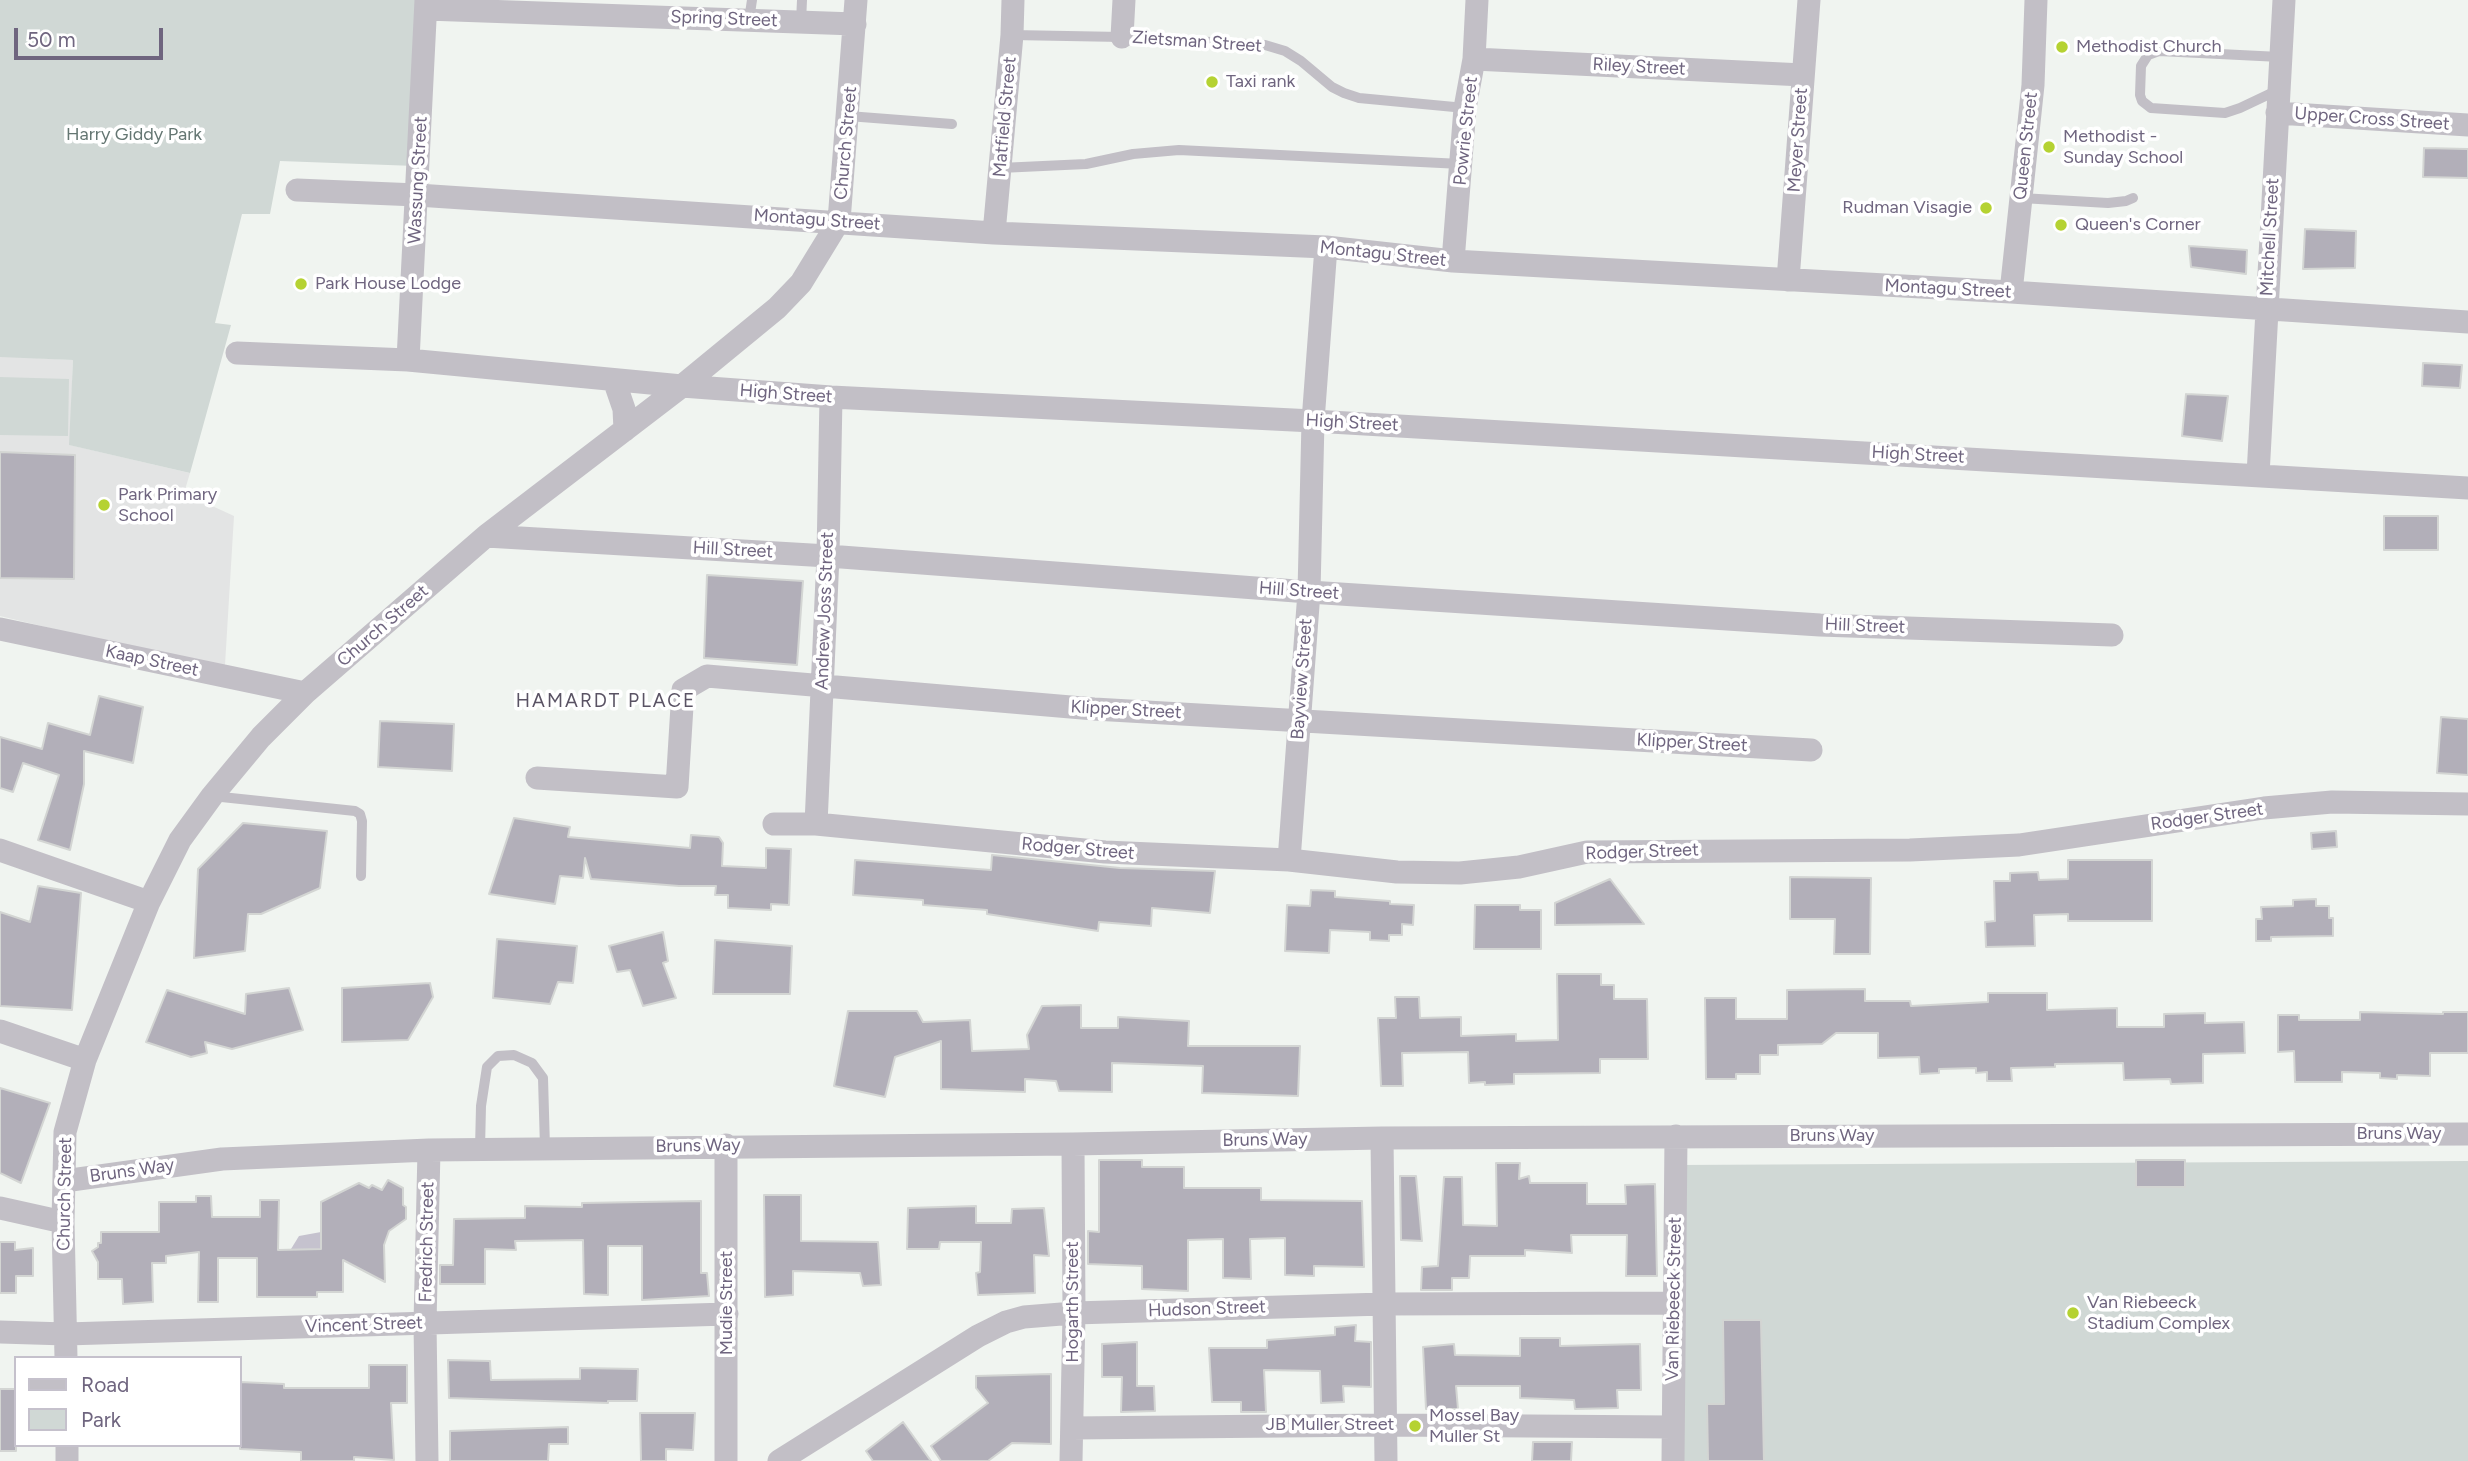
<!DOCTYPE html>
<html>
<head>
<meta charset="utf-8">
<style>
  body { margin:0 }
  #map { position:relative; width:2468px; height:1461px; overflow:hidden; background:#f0f4f0; font-family:Figtree,sans-serif }
  canvas { display:block }
  .legend { position:absolute; left:14px; top:1356px; width:228px; height:91px; box-sizing:border-box; background:#fff; border:2px solid #c5c1cc; margin:0; padding:9px 12px; list-style:none; font-size:21px; color:#6f657f }
  .legend li { display:flex; align-items:center; gap:14px; height:35px }
  .legend b { width:35px; border:2px solid #c5c1cc }
  .scale { position:absolute; left:14px; top:28px; width:149px; height:32px; box-sizing:border-box; border:4px solid #6f657f; border-top:0; padding-left:9px; font-size:21px; line-height:24px; white-space:nowrap; color:#6f657f; -webkit-text-stroke:5px #fff; paint-order:stroke }
</style>
</head>
<body>
<div id="map">
<canvas width="2468" height="1461"></canvas>
<ul class="legend">
<li><b style="height:9px;background:#c2bfc6"></b>Road</li>
<li><b style="height:19px;background:#d0d8d5"></b>Park</li>
</ul>
<div class="scale">50 m</div>
</div>
<script>
const ctx = document.querySelector('canvas').getContext('2d');
ctx.lineJoin = 'round';
function paint(path, color) { ctx.fillStyle = color; ctx.fill(path, 'evenodd'); }
const shape = rows => new Path2D(rows.map(r => 'M' + r).join(''));
function stroke(path, color, width, dash) { ctx.strokeStyle = color; ctx.lineWidth = width; ctx.lineCap = dash ? 'butt' : 'round'; ctx.setLineDash(dash || []); ctx.stroke(path); }
function write(font, color, halo, rows, align = 'center') {
  ctx.font = font + ' Figtree,sans-serif'; ctx.lineWidth = 7; ctx.setLineDash([]); ctx.textBaseline = 'middle'; ctx.strokeStyle = halo; ctx.fillStyle = color; for (const [text, x, y, turn = 0] of rows) {
    ctx.save(); ctx.translate(x, y); ctx.rotate((+turn || 0) * Math.PI / 180); ctx.textAlign = isNaN(turn) ? turn : align; if (halo) ctx.strokeText(text, 0, 0); ctx.fillText(text, 0, 0); ctx.restore();
  }
}
const built = shape([
  [0,356,73,360,70,445,190,473,184,493,234,516,225,665,132,648,0,616]
]);
const green = shape([
  [0,0,419,0,415,166,280,161,270,214,242,214,215,323,231,325,190,473,69,445,73,360,0,357],
  [0,377,69,379,68,436,0,435],
  [2468,1161,2468,1461,1678,1461,1677,1165]
]);
const water = shape([
  [321,1232,323,1249,291,1249,299,1236]
]);
const building = shape([
  [2424,148,2468,149,2468,178,2423,177,2424,148],
  [2305,229,2356,231,2355,268,2303,269,2305,229],
  [2189,246,2247,250,2246,274,2191,267,2189,246],
  [2423,363,2462,365,2460,388,2422,386,2423,363],
  [2186,394,2228,396,2222,441,2182,436,2186,394],
  [0,452,75,455,74,579,0,578,0,452],
  [2384,516,2438,516,2438,550,2384,550,2384,516],
  [707,575,803,581,797,665,704,658,707,575],
  [99,696,143,707,133,763,84,751,84,784,70,850,38,840,59,775,23,763,13,792,0,788,0,737,42,749,48,723,90,735,99,696],
  [2441,717,2468,719,2468,775,2437,773,2441,717],
  [380,721,454,724,452,771,378,767,380,721],
  [514,818,570,827,568,837,690,848,691,835,719,837,723,843,722,866,766,868,766,848,791,849,789,905,771,904,771,910,728,908,728,895,715,895,716,886,679,886,591,879,585,858,583,878,560,876,555,904,489,894,514,818],
  [243,823,327,831,320,888,261,914,248,914,245,951,194,958,198,869,243,823],
  [2336,831,2337,847,2312,849,2311,833,2336,831],
  [992,855,1120,868,1215,871,1210,913,1152,908,1151,926,1099,922,1098,931,987,914,987,910,923,905,923,900,853,895,855,860,991,870,992,855],
  [2068,860,2152,860,2152,921,2068,921,2068,914,2034,915,2035,946,1986,947,1985,922,1995,921,1994,881,2010,881,2010,873,2038,872,2039,880,2068,879,2068,860],
  [1790,877,1871,878,1870,954,1834,954,1835,919,1790,919,1790,877],
  [1610,879,1644,924,1555,925,1555,903,1610,879],
  [38,886,81,893,72,1010,0,1006,0,912,30,922,38,886],
  [1311,890,1335,891,1335,897,1390,901,1390,904,1414,905,1413,925,1402,924,1402,935,1389,935,1389,941,1370,940,1370,932,1330,930,1329,953,1285,951,1287,905,1310,906,1311,890],
  [2316,899,2316,906,2329,906,2329,918,2333,918,2333,936,2271,937,2271,941,2256,941,2256,919,2262,919,2261,907,2293,906,2293,900,2316,899],
  [1475,905,1520,905,1520,910,1541,910,1541,949,1474,949,1475,905],
  [663,932,668,961,663,963,676,998,643,1006,630,970,617,972,609,946,663,932],
  [497,939,577,946,573,983,558,982,550,1004,493,998,497,939],
  [715,940,792,946,790,994,713,994,715,940],
  [1557,974,1601,974,1601,985,1614,985,1614,999,1647,999,1648,1059,1600,1059,1600,1073,1514,1074,1514,1084,1485,1085,1485,1082,1469,1083,1468,1052,1402,1053,1403,1086,1381,1086,1378,1018,1396,1018,1395,997,1419,997,1420,1018,1461,1017,1461,1036,1516,1034,1516,1041,1558,1040,1557,974],
  [430,983,433,997,408,1040,342,1042,342,988,430,983],
  [289,988,303,1030,232,1049,205,1042,207,1053,191,1057,146,1042,167,990,245,1014,246,994,289,988],
  [1865,989,1865,1001,1910,1001,1911,1006,1988,1002,1988,993,2047,993,2047,1010,2117,1008,2117,1027,2164,1027,2164,1014,2205,1013,2205,1023,2244,1022,2245,1053,2203,1054,2203,1083,2171,1084,2170,1079,2124,1080,2123,1063,2055,1064,2055,1067,2011,1068,2012,1081,1987,1081,1987,1072,1976,1073,1976,1068,1939,1069,1939,1073,1920,1074,1919,1057,1878,1058,1878,1033,1836,1033,1822,1044,1778,1045,1778,1055,1760,1055,1760,1074,1736,1074,1736,1079,1706,1079,1705,998,1736,998,1736,1019,1787,1019,1787,990,1865,989],
  [1081,1005,1081,1028,1118,1028,1118,1017,1189,1021,1188,1046,1300,1046,1298,1096,1202,1093,1203,1066,1112,1063,1112,1092,1059,1091,1056,1081,1025,1079,1025,1092,941,1089,941,1041,895,1057,885,1097,834,1086,848,1011,917,1011,923,1022,970,1020,972,1051,1029,1049,1027,1035,1042,1006,1081,1005],
  [2360,1012,2443,1014,2443,1012,2468,1012,2468,1053,2430,1053,2430,1076,2397,1075,2397,1079,2380,1078,2380,1073,2342,1072,2342,1082,2295,1082,2294,1051,2278,1052,2278,1015,2299,1015,2299,1020,2360,1020,2360,1012],
  [0,1088,50,1103,21,1183,0,1173,0,1088],
  [1099,1160,1142,1160,1142,1167,1184,1167,1184,1188,1261,1188,1261,1200,1362,1201,1364,1267,1314,1266,1314,1276,1285,1275,1285,1238,1250,1239,1251,1279,1223,1278,1223,1239,1188,1240,1188,1291,1142,1289,1142,1266,1088,1264,1088,1231,1099,1232,1099,1160],
  [2136,1160,2185,1160,2185,1187,2136,1187,2136,1160],
  [1496,1163,1520,1163,1519,1179,1529,1176,1530,1183,1587,1183,1587,1204,1626,1204,1625,1185,1655,1184,1657,1276,1626,1276,1627,1235,1571,1235,1572,1253,1525,1250,1525,1256,1470,1256,1469,1278,1452,1278,1452,1290,1421,1290,1422,1267,1438,1266,1444,1177,1462,1177,1463,1225,1497,1226,1496,1163],
  [1400,1176,1416,1176,1422,1241,1401,1240,1400,1176],
  [388,1180,403,1188,403,1205,406,1207,406,1219,389,1231,384,1245,385,1282,343,1260,343,1292,317,1292,317,1297,257,1297,257,1258,218,1258,218,1302,198,1302,199,1252,166,1256,166,1263,152,1263,153,1302,123,1304,122,1279,98,1279,98,1262,92,1251,98,1247,98,1243,101,1243,101,1232,159,1232,159,1202,196,1202,196,1196,211,1196,212,1217,260,1217,260,1200,279,1200,278,1250,321,1249,321,1202,359,1183,369,1188,372,1185,382,1190,388,1180],
  [764,1195,801,1195,801,1241,878,1242,881,1285,863,1286,860,1273,793,1271,793,1295,765,1297,764,1195],
  [701,1201,701,1273,707,1273,709,1296,642,1300,642,1246,608,1246,608,1295,584,1294,583,1240,515,1241,516,1250,485,1249,485,1284,440,1284,440,1265,453,1265,454,1219,525,1218,525,1206,582,1207,582,1203,701,1201],
  [976,1206,976,1223,1011,1223,1012,1209,1044,1208,1049,1256,1034,1255,1035,1293,978,1295,976,1273,980,1272,981,1242,940,1242,939,1249,907,1249,908,1208,976,1206],
  [0,1242,15,1242,15,1250,33,1248,33,1276,16,1276,16,1293,0,1293,0,1242],
  [1723,1320,1761,1320,1764,1461,1708,1461,1707,1404,1724,1404,1723,1320],
  [1356,1325,1355,1341,1371,1342,1371,1387,1343,1386,1344,1402,1321,1403,1320,1371,1264,1370,1266,1412,1241,1412,1241,1402,1212,1402,1209,1348,1267,1348,1267,1340,1335,1335,1335,1327,1356,1325],
  [1520,1338,1560,1338,1560,1346,1640,1344,1641,1390,1617,1390,1618,1408,1575,1409,1574,1400,1520,1398,1520,1386,1456,1386,1458,1409,1426,1409,1423,1347,1454,1344,1455,1355,1520,1356,1520,1338],
  [1137,1342,1137,1386,1154,1386,1155,1411,1121,1412,1122,1377,1102,1377,1102,1344,1137,1342],
  [448,1360,490,1361,491,1380,580,1379,580,1368,638,1369,637,1401,608,1401,608,1403,449,1398,448,1360],
  [369,1365,407,1365,407,1403,391,1403,394,1460,354,1457,354,1461,301,1461,301,1452,240,1449,240,1382,284,1384,284,1388,369,1388,369,1365],
  [1051,1374,1051,1444,1012,1443,988,1461,941,1461,931,1446,988,1403,976,1388,976,1376,1051,1374],
  [0,1389,16,1389,16,1451,0,1451,0,1389],
  [640,1413,695,1413,693,1450,666,1449,666,1461,641,1461,640,1413],
  [903,1422,931,1461,873,1461,866,1451,903,1422],
  [568,1427,568,1444,549,1444,548,1461,450,1461,450,1431,568,1427],
  [1533,1442,1572,1442,1571,1461,1532,1461,1533,1442]
]);
const service = shape([
  [749,20,752,0],
  [801,22,802,0],
  [1012,35,1122,37,1265,45,1285,51,1301,61,1332,87,1344,93,1359,98,1465,108],
  [2278,90,2240,108,2225,113,2151,108,2142,101,2140,95,2141,66,2148,55,2159,51,2280,57],
  [848,116,952,124],
  [1000,168,1086,164,1133,154,1179,150,1461,164],
  [2021,198,2108,203,2126,201,2133,198],
  [212,796,355,811,360,814,362,821,361,876],
  [480,1149,481,1106,487,1067,498,1056,514,1055,532,1063,543,1078,545,1148]
]);
const minor = shape([
  [426,9,855,24],
  [1122,37,1124,0],
  [1474,59,1803,75],
  [2277,113,2468,125],
  [297,190,417,195,994,233,1326,247,1453,261,2011,292,2468,322],
  [994,233,1012,35,1013,0],
  [1453,261,1465,108,1474,59,1477,0],
  [1788,280,1809,0],
  [2011,292,2033,85,2036,0],
  [237,353,408,360,682,386,831,397,1313,421,2468,488],
  [408,360,426,0],
  [614,380,624,409,625,430],
  [2258,475,2284,0],
  [486,536,828,556,1309,592,1820,625,2112,635],
  [0,629,305,693],
  [537,778,677,787,683,690,707,676,1094,709,1811,750],
  [774,824,816,824,1105,852,1289,860,1397,872,1460,873,1519,867,1587,852,1910,850,2019,845,2264,808,2332,802,2468,804],
  [816,824,828,556,831,397],
  [0,850,149,902],
  [1289,860,1309,592,1313,421,1326,247],
  [0,1031,85,1060],
  [1382,1138,1386,1461],
  [64,1181,222,1159,429,1150,1073,1144,1382,1138,2468,1134],
  [0,1208,63,1222],
  [0,1332,66,1334,727,1314],
  [66,1358,63,1222,65,1132,85,1060,149,902,180,840,212,796,261,737,305,693,486,536,682,386,777,308,801,283,839,221,856,0],
  [1072,1428,1386,1425,1673,1427],
  [67,1445,67,1461],
  [427,1461,425,1323,429,1150],
  [726,1461,726,1145],
  [779,1461,978,1336,1006,1322,1024,1317,1074,1313,1384,1304,1674,1303],
  [1071,1461,1074,1313,1073,1144],
  [1673,1461,1676,1136]
]);
const markers = [
  [2062,47,7,"#b5d232"],
  [1212,82,7,"#b5d232"],
  [2049,147,7,"#b5d232"],
  [1986,208,7,"#b5d232"],
  [2061,225,7,"#b5d232"],
  [301,284,7,"#b5d232"],
  [104,505,7,"#b5d232"],
  [2073,1313,7,"#b5d232"],
  [1415,1426,7,"#b5d232"]
];
const streetNames = [
  ["Spring Street",724,19,2],
  ["Zietsman Street",1197,42,4],
  ["Riley Street",1639,67,3],
  ["Matfield Street",1005,117,-85],
  ["Upper Cross Street",2372,119,4],
  ["Powrie Street",1466,131,-84],
  ["Meyer Street",1798,140,-86],
  ["Church Street",846,143,-85],
  ["Queen Street",2026,146,-84],
  ["Wassung Street",418,180,-87],
  ["Montagu Street",817,220,4],
  ["Mitchell Street",2270,237,-87],
  ["Montagu Street",1383,254,6],
  ["Montagu Street",1948,289,3],
  ["High Street",786,394,4],
  ["High Street",1352,423,3],
  ["High Street",1918,455,3],
  ["Hill Street",733,550,3],
  ["Hill Street",1299,591,4],
  ["Andrew Joss Street",825,611,-88],
  ["Church Street",383,626,-41],
  ["Hill Street",1865,626,2],
  ["Kaap Street",152,661,12],
  ["Bayview Street",1302,679,-86],
  ["Klipper Street",1126,710,3],
  ["Klipper Street",1692,743,3],
  ["Rodger Street",2207,817,-8],
  ["Rodger Street",1078,849,5],
  ["Rodger Street",1642,852,-2],
  ["Bruns Way",2399,1134],
  ["Bruns Way",1832,1136],
  ["Bruns Way",1265,1140,-1],
  ["Bruns Way",698,1146,-1],
  ["Bruns Way",132,1171,-8],
  ["Church Street",65,1194,-89],
  ["Fredrich Street",427,1242,-89],
  ["Van Riebeeck Street",1674,1299,-89],
  ["Hogarth Street",1073,1302,-90],
  ["Mudie Street",727,1303,-90],
  ["Hudson Street",1207,1309,-2],
  ["Vincent Street",364,1325,-2],
  ["JB Muller Street",1330,1425]
];
const poiNames = [
  ["Methodist Church",2076,47],
  ["Taxi rank",1226,82],
  ["Methodist -",2063,137],
  ["Sunday School",2063,158],
  ["Rudman Visagie",1972,208,"right"],
  ["Queen's Corner",2075,225],
  ["Park House Lodge",315,284],
  ["Park Primary",118,495],
  ["School",118,516],
  ["Van Riebeeck",2087,1303],
  ["Stadium Complex",2087,1324],
  ["Mossel Bay",1429,1416],
  ["Muller St",1429,1437]
];
const parkNames = [
  ["Harry Giddy Park",134,135]
];
const neighbourhoodNames = [
  ["HAMARDT PLACE",606,701]
];
paint(built, '#e3e4e4');
paint(green, '#d0d8d5');
paint(water, '#c5c2ce');
paint(building, '#b2afb9');
stroke(building, '#d3d5d3', 2);
stroke(service, '#c2bfc6', 10);
stroke(minor, '#c2bfc6', 23);
for (const [x, y, r, color] of markers) { const dot = new Path2D(); dot.arc(x, y, r, 0, 2 * Math.PI); ctx.fillStyle = color; ctx.fill(dot); stroke(dot, '#fff', 2.5); }
write('18px', '#6f657f', '#fff', streetNames);
write('18px', '#6f657f', '#fff', poiNames, 'left');
write('18px', '#647672', '#fff', parkNames);
ctx.letterSpacing = '2px';
write('19px', '#5a5364', '#fff', neighbourhoodNames);
ctx.letterSpacing = '0px';
</script>
</body>
</html>
